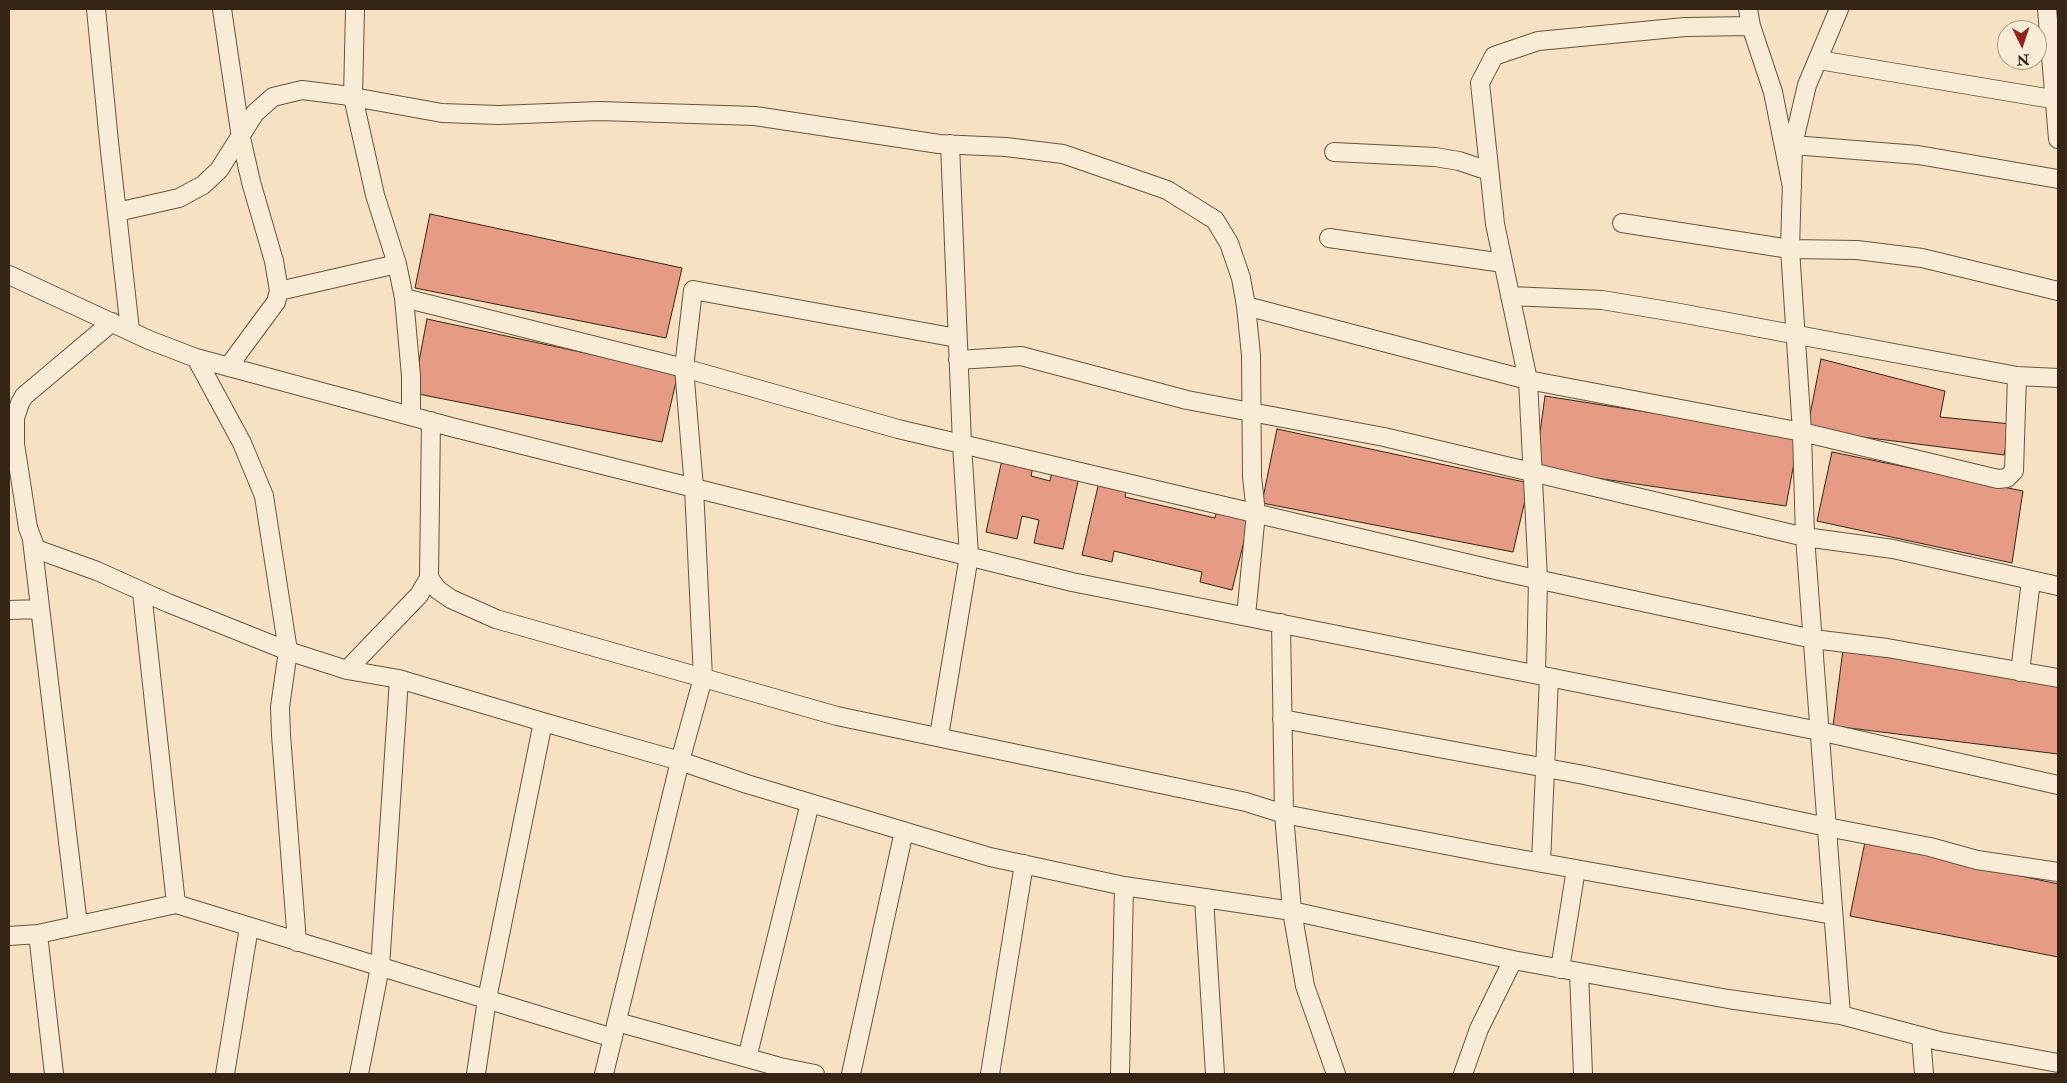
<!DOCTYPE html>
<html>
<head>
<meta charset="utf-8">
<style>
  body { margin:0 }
  #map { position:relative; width:2067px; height:1083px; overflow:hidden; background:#f6e2c2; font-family:"IM FELL Double Pica",serif }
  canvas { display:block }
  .frame { position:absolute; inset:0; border:10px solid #352514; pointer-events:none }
  .north { position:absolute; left:1997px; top:20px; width:50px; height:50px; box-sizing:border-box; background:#f9ecd7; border:1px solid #ab9c89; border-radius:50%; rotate:176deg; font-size:14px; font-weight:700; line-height:20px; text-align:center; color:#352514 }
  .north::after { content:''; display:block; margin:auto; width:18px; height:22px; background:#8f2418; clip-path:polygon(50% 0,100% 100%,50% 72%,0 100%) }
</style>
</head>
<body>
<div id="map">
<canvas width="2067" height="1083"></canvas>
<div class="frame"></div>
<div class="north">N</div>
</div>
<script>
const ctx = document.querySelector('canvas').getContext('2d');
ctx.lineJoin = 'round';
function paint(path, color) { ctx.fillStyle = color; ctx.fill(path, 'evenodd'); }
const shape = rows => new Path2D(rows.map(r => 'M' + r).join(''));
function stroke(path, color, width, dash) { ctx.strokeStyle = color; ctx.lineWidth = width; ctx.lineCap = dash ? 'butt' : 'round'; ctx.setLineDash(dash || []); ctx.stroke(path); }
const building = shape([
  [430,214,682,268,666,338,415,288,430,214],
  [427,319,678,373,662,442,413,393,427,319],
  [1821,359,1945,391,1940,417,2011,424,2004,455,1807,430,1821,359],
  [1545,396,1799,436,1786,506,1535,469,1545,396],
  [1277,429,1529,483,1513,552,1262,503,1277,429],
  [1832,452,2023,491,2012,563,1817,521,1832,452],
  [1002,460,1033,467,1031,476,1050,481,1052,471,1079,477,1063,549,1034,543,1039,520,1022,516,1017,539,986,532,1002,460],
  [1099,482,1127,488,1125,497,1215,518,1217,510,1250,517,1232,590,1200,582,1202,572,1114,551,1112,562,1082,555,1099,482],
  [1843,650,2058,682,2058,754,1833,726,1843,650],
  [1865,842,2058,884,2058,957,1850,916,1865,842]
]);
const minor = shape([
  [96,9,109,142,130,330],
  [222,9,241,138,251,182,274,261,279,291,276,302,228,367],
  [355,9,353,97,375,195,397,264,404,298,411,376,411,416],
  [1748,9,1751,26],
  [1839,9,1807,85,1793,145,1790,249,1802,432,1805,537,1841,1015],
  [2047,9,2058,139],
  [1819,60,2058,100],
  [1793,145,1918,155,2058,179],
  [1334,152,1435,157,1459,161,1489,171],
  [117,212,179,198,203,185,219,170,255,113,273,97,302,90,342,95,442,113,499,115,599,111,755,116,939,144,1006,147,1063,154,1167,190,1215,220,1229,243,1241,278,1246,306,1251,355,1252,477,1256,513,1246,616],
  [1622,223,1790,249,1857,250,1922,258,2058,291],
  [1329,238,1503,263],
  [9,275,149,340,196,358,451,427,770,507,1072,582,1819,731,2058,785],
  [279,291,397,264],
  [1510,296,1602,300,1680,313,2017,376,2058,378],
  [404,298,684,368,898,429,1504,572,1813,639,1887,648,2058,678],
  [1246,306,1528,380,1802,432,1998,479,2007,478,2014,471,2017,376],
  [112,322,24,396,20,403,15,418,15,444,28,528,36,549,97,571,168,603,288,651,347,670,399,679,543,722,680,761,747,784,990,857,1124,886,1292,911,1513,960,1728,999,1841,1015,1939,1041,2058,1063],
  [196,358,242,443,264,496,288,651,280,707,281,735,297,942],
  [958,360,1021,356,1187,400,1384,437,1805,537,1893,549,2058,586],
  [32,540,78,925],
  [429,578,438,590,451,599,496,619,837,716,1246,802,1284,814,1492,854,1833,915],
  [142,592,176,904],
  [9,610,40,609],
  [1281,623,1284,814,1292,911,1305,986,1336,1074],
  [347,670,419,595,429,578,431,421],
  [2020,672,2031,580],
  [1536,674,1538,579,1528,380,1495,224,1480,83,1494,56,1538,41,1685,27,1751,26,1773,92,1792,187],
  [1282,719,1584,775,1827,827,1930,847,1977,860,2058,872],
  [939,736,969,556,962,444,950,144],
  [1541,863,1549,677],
  [1204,898,1215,1074],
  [38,934,176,904,613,1038],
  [9,936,38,934,54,1074],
  [1560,969,1576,869],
  [1579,972,1583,1074],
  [617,1022,780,1067,815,1074],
  [1921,1036,1924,1074],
  [747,1058,810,803],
  [225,1074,249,927],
  [359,1074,380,967,399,679],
  [476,1074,487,999,543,722],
  [604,1074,680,761,703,678,694,488,684,368,693,290,957,338],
  [851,1074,904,831],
  [990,1074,1024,864],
  [1120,1074,1124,886],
  [1463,1074,1479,1029,1513,960]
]);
paint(building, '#e69b84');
stroke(building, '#352514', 1);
stroke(minor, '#655440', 20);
stroke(minor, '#f9ecd7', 18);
</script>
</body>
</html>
